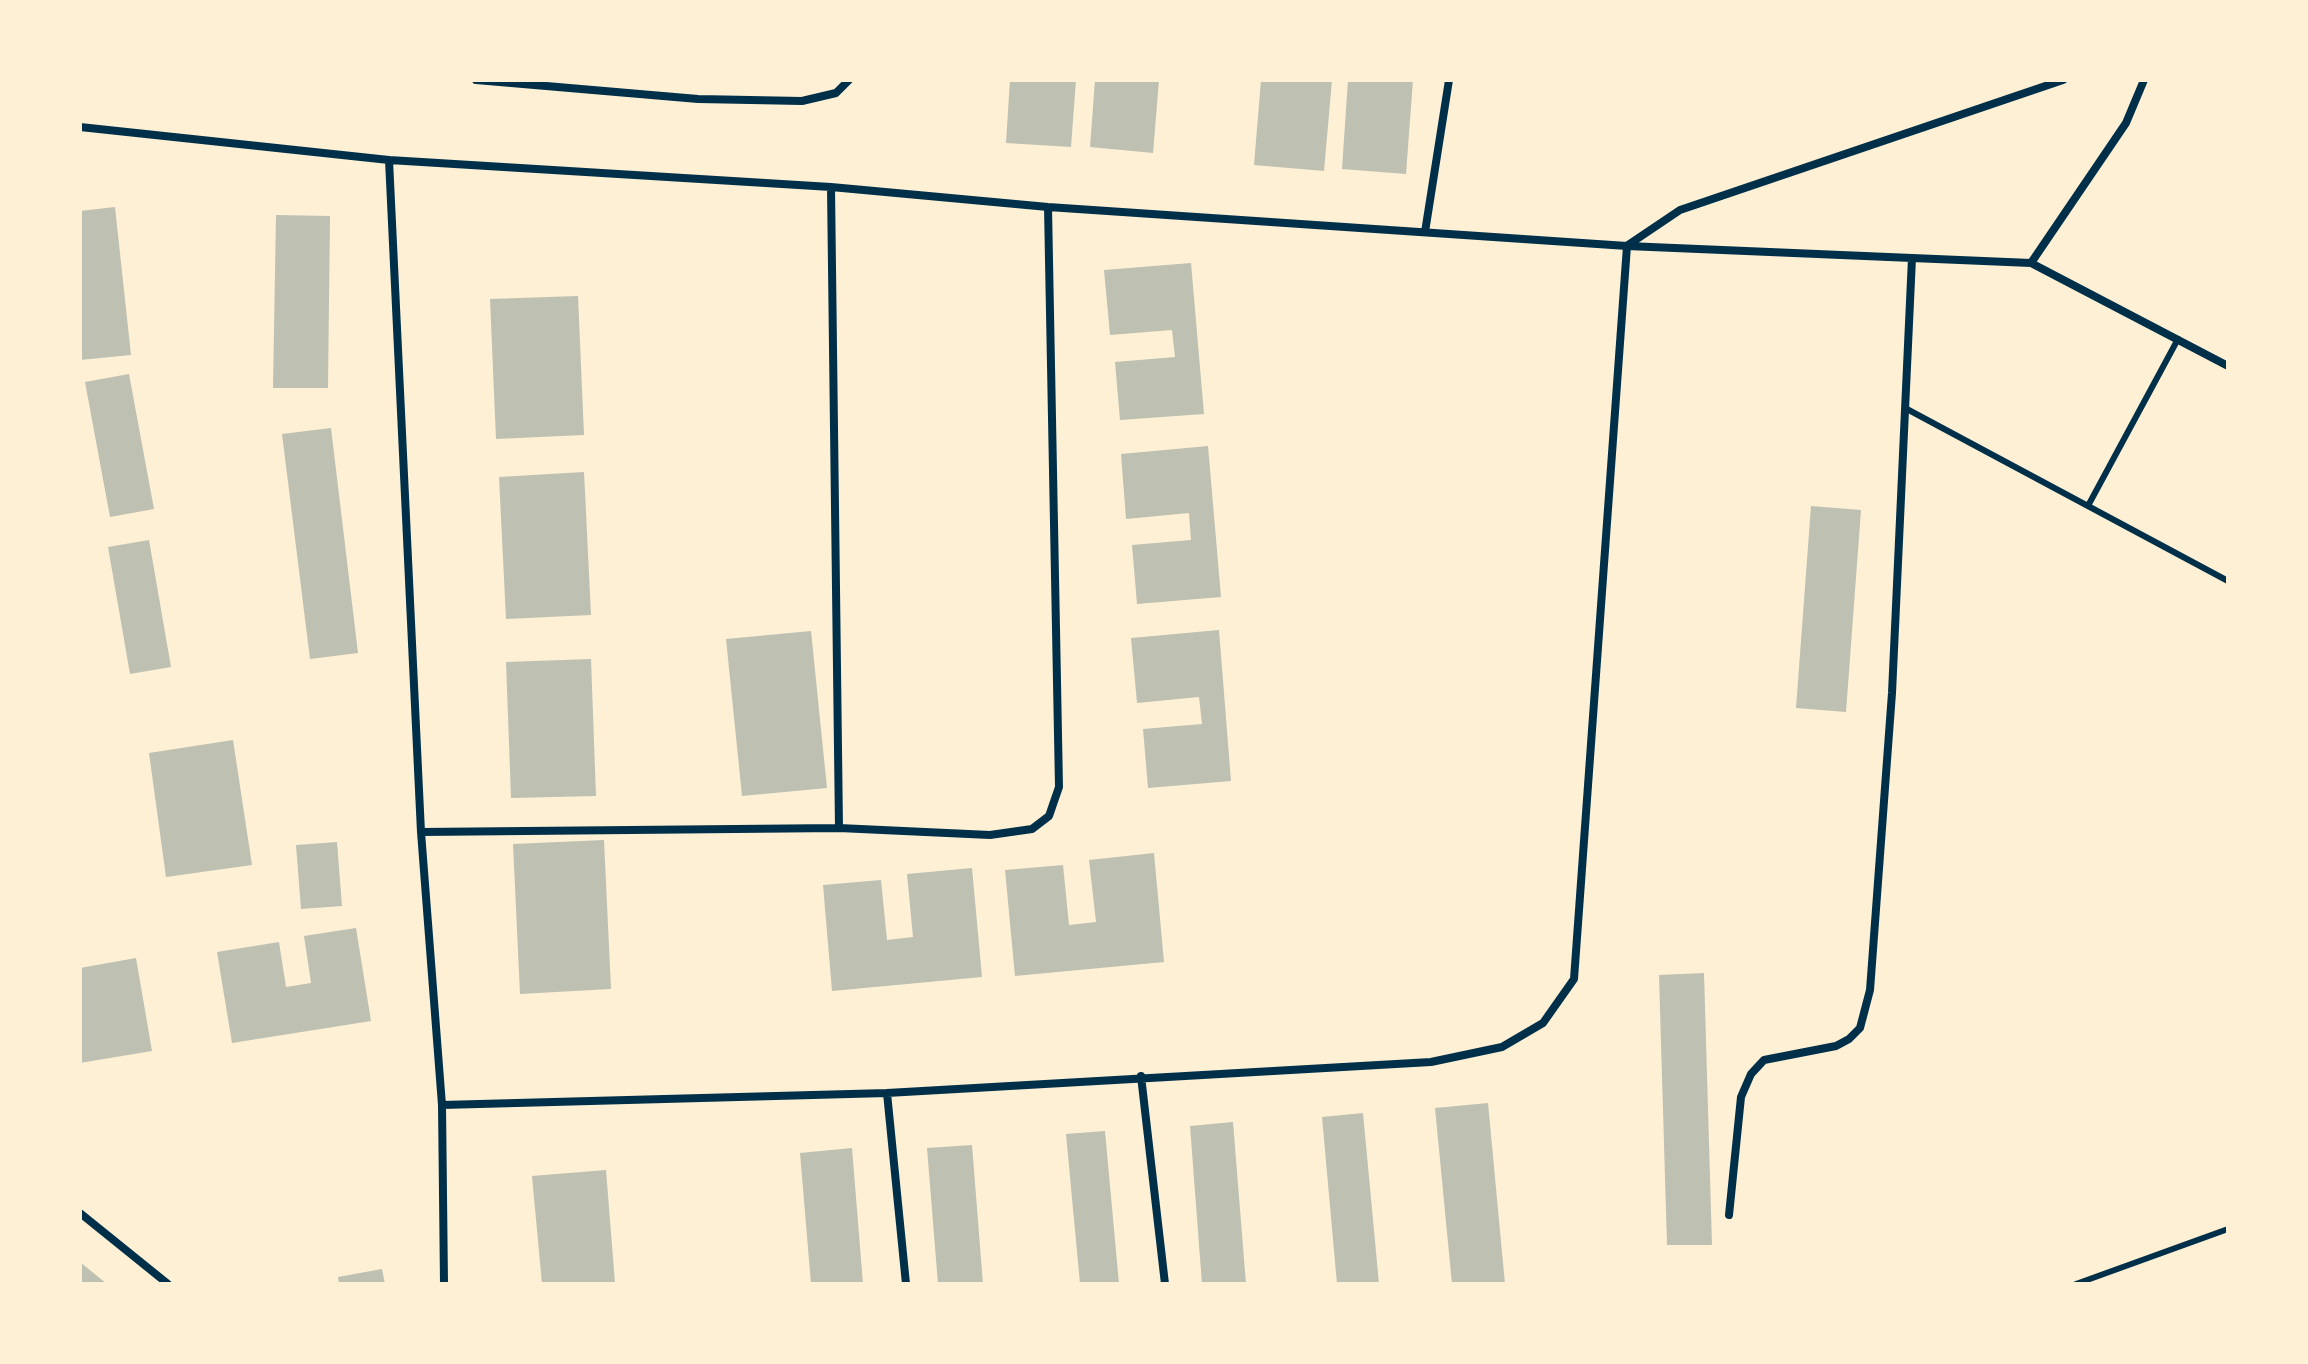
<!DOCTYPE html>
<html>
<head>
<meta charset="utf-8">
<style>
  body { margin:0 }
  #map { position:relative; width:2308px; height:1364px; overflow:hidden; background:#fdf0d5; font-family:"Times New Roman",serif }
  canvas { display:block }
  .frame { position:absolute; inset:0; border:82px solid #fdf0d5; pointer-events:none }
</style>
</head>
<body>
<div id="map">
<canvas width="2308" height="1364"></canvas>
<div class="frame"></div>
</div>
<script>
const ctx = document.querySelector('canvas').getContext('2d');
ctx.lineJoin = 'round';
function paint(path, color) { ctx.fillStyle = color; ctx.fill(path, 'evenodd'); }
const shape = rows => new Path2D(rows.map(r => 'M' + r).join(''));
function stroke(path, color, width, dash) { ctx.strokeStyle = color; ctx.lineWidth = width; ctx.lineCap = dash ? 'butt' : 'round'; ctx.setLineDash(dash || []); ctx.stroke(path); }
const building = shape([
  [1010,80,1076,80,1071,147,1006,143],
  [1095,80,1159,80,1153,153,1090,147],
  [1261,80,1332,80,1324,171,1254,165],
  [1348,80,1413,80,1406,174,1342,169],
  [115,207,131,355,80,360,80,211],
  [276,215,330,216,328,388,273,388],
  [1191,263,1204,414,1120,420,1115,362,1175,357,1172,330,1110,335,1104,270],
  [578,296,584,435,496,439,490,299],
  [129,374,154,509,110,517,85,382],
  [331,428,358,653,310,659,282,434],
  [1208,446,1221,597,1137,604,1132,545,1191,540,1189,513,1126,519,1121,454],
  [584,472,591,615,506,619,499,477],
  [1811,506,1861,510,1846,712,1796,708],
  [149,540,171,667,130,674,108,547],
  [1219,630,1231,781,1148,788,1143,729,1202,724,1199,697,1137,703,1131,638],
  [811,631,827,788,742,796,726,639],
  [591,659,596,796,511,798,506,662],
  [233,740,252,865,166,877,149,753],
  [604,840,611,989,520,994,513,844],
  [337,842,342,906,301,909,296,845],
  [1154,853,1164,962,1015,976,1005,870,1063,865,1069,925,1096,922,1089,860],
  [972,868,982,977,832,991,823,885,881,880,887,940,913,937,907,874],
  [356,928,371,1021,232,1043,217,952,279,942,286,987,311,983,304,936],
  [136,958,152,1051,80,1063,80,968],
  [1704,973,1712,1245,1667,1245,1659,975],
  [1488,1103,1505,1284,1452,1284,1435,1108],
  [1363,1113,1379,1284,1337,1284,1322,1117],
  [1233,1122,1246,1284,1202,1284,1190,1126],
  [1105,1131,1119,1284,1080,1284,1066,1134],
  [972,1145,983,1284,938,1284,927,1148],
  [852,1148,863,1284,811,1284,800,1153],
  [606,1170,615,1283,542,1284,532,1176],
  [80,1262,107,1284,80,1284],
  [382,1269,385,1284,339,1284,338,1277]
]);
const service = shape([
  [1905,408,2228,581],
  [2089,504,2178,339],
  [2076,1284,2228,1229]
]);
const minor = shape([
  [476,80,698,99,802,101,836,93,849,80],
  [80,127,389,160,421,832,442,1105,444,1284],
  [389,160,831,187,1048,207,1627,246,1574,979,1543,1023,1502,1047,1431,1062,887,1093,442,1105],
  [831,187,839,828],
  [1425,232,1449,80],
  [1628,245,1680,210,2063,80],
  [1627,246,2031,263,2228,366],
  [2031,263,2126,123,2144,80],
  [421,832,839,828,990,835,1032,829,1049,816,1059,787,1048,207],
  [1141,1076,1165,1284],
  [887,1093,906,1284],
  [80,1213,168,1284],
  [1729,1215,1741,1097,1751,1074,1764,1060,1836,1046,1849,1039,1860,1028,1870,990,1892,693,1912,258]
]);
paint(building, '#bec0b2');
stroke(service, '#003049', 6);
stroke(minor, '#003049', 8);
</script>
</body>
</html>
